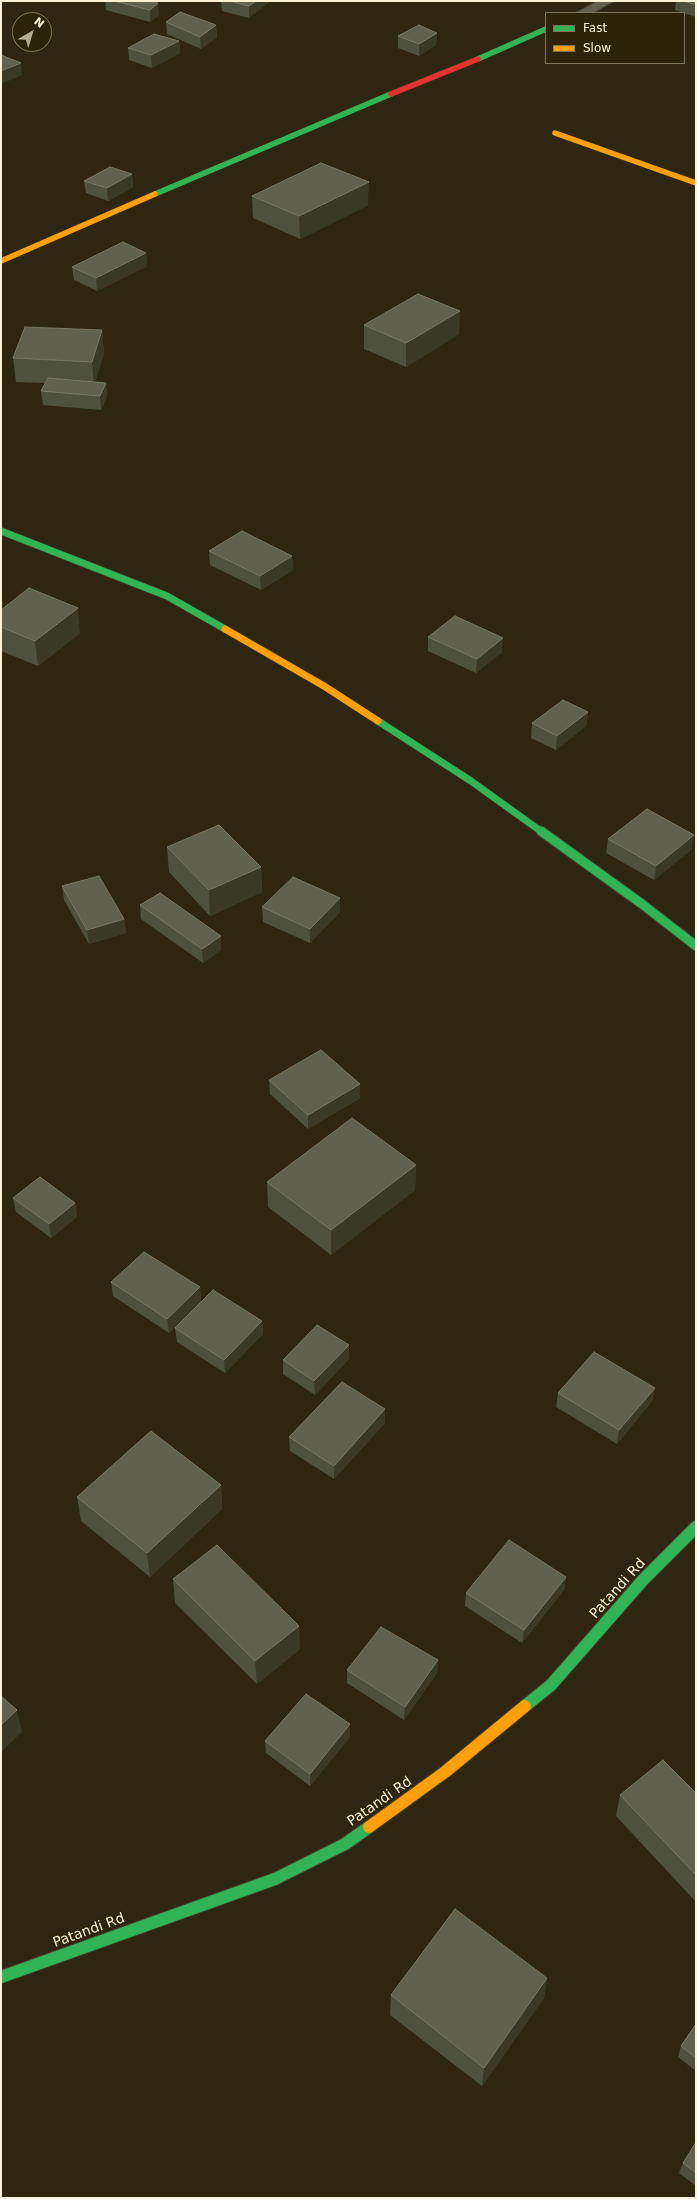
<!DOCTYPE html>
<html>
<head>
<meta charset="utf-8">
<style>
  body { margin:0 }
  #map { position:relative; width:697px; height:2199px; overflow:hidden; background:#2e2610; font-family:"DejaVu Sans",sans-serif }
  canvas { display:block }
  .frame { position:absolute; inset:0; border:2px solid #fcf2d7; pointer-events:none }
  .legend { position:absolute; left:545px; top:12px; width:140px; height:52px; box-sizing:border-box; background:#2d2308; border:1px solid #80765b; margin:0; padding:5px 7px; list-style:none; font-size:12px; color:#fcf2d7 }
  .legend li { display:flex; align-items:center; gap:8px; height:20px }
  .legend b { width:20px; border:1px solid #80765b }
  .north { position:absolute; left:12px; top:12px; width:40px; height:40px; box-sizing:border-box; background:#2d2308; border:1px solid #80765b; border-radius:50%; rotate:38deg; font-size:11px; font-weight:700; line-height:16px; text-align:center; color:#fcf2d7 }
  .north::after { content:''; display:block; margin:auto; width:14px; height:18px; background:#b4ab91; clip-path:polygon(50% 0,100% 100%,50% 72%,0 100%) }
</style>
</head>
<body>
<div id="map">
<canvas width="697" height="2199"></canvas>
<div class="frame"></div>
<ul class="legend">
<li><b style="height:5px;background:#30b455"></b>Fast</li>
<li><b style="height:5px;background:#ff9f0a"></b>Slow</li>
</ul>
<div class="north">N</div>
</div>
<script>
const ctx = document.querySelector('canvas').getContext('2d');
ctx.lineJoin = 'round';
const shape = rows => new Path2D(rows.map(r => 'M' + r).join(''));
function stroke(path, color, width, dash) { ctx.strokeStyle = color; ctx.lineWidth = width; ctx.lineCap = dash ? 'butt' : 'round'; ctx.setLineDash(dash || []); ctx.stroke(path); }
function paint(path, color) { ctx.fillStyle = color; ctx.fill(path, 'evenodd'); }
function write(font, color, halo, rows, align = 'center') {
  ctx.font = font + ' "DejaVu Sans",sans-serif'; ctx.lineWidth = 3.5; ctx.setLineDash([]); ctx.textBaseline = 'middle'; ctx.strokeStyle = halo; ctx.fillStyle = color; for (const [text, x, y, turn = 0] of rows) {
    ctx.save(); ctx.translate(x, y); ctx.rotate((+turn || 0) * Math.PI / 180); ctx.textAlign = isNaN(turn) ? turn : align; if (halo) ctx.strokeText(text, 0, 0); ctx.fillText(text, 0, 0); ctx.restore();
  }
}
const street = shape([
  [598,1,614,1,592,13,576,13,598,1]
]);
const fastFar3 = shape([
  [478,59,546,29],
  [155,194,391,94]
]);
const fastFar2 = shape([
  [1,531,167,596,225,629],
  [378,721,471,781,542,832]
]);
const fastFar1 = shape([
  [541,831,642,904,696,946]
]);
const fast = shape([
  [525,1706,551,1685,643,1580,696,1527],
  [1,1977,275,1879,345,1844,369,1827]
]);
const slowFar2 = shape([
  [555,133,696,183],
  [1,261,155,194]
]);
const slowFar1 = shape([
  [225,629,324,686,378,721]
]);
const slow = shape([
  [369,1827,445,1772,525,1706]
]);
const jam = shape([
  [391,94,478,59]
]);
const wall = shape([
  [105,1,149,1,159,15,150,22,106,10],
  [221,1,269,1,269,2,249,18,222,11],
  [676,1,696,1,696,17,675,10],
  [166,22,216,25,217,37,201,49,167,34],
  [437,33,436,45,419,56,398,48,398,36],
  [179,41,180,53,152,68,129,60,128,48],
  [132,174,133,187,108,201,86,193,84,181],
  [252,196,368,205,300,239,253,218],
  [146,253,147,266,97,291,74,280,72,267],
  [364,325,459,334,406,367,364,349],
  [102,330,104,354,95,382,106,383,107,396,101,410,43,405,41,391,45,383,16,382,13,358],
  [209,551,292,556,293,570,261,590,210,565],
  [1,610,80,633,38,666,1,651],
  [428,637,502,652,476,673,428,651],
  [588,712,586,726,556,750,531,738,532,723],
  [608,839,692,849,654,880,606,853],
  [167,847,261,867,262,892,210,916,169,872],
  [62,886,124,919,126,933,89,944,64,900],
  [340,898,340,912,310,943,263,922,262,907],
  [140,905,221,950,203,963,141,919],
  [269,1080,360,1098,308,1129,270,1094],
  [416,1165,415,1190,331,1255,268,1207,267,1182],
  [13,1198,75,1203,77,1217,51,1238,16,1212],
  [111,1282,200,1287,201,1301,169,1333,113,1296],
  [262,1321,263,1334,225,1373,177,1342,175,1328],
  [349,1359,315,1395,283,1374,283,1360],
  [655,1388,652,1401,617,1444,556,1407,558,1393],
  [385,1409,385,1423,334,1479,290,1451,289,1437],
  [221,1485,222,1509,150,1577,81,1521,77,1497],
  [566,1577,564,1590,522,1643,465,1606,466,1593],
  [173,1579,300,1649,257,1684,175,1603],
  [438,1660,437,1673,404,1720,347,1683,347,1670],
  [350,1724,350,1737,310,1786,266,1753,265,1741],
  [696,1793,696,1902,616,1816,620,1795],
  [547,1978,544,1998,482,2086,390,2015,391,1995],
  [696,2024,696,2071,678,2057,681,2046],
  [696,2142,696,2186,679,2173,683,2163]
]);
const shadedWall = shape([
  [256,1,269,1,269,2,249,18,249,6],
  [158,3,159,15,150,22,150,10],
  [216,25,217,37,201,49,200,37],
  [437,33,436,45,419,56,419,44],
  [179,41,180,53,152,68,151,55],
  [21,63,22,75,1,84,1,71],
  [132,174,133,187,108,201,107,188],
  [369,182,368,205,300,239,299,216],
  [146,253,147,266,97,291,96,278],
  [460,311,459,334,406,367,406,343],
  [102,330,104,354,94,385,92,362],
  [106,383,107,396,101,410,100,396],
  [292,556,293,570,261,590,260,576],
  [78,608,80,633,38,666,35,641],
  [503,638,502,652,476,673,477,659],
  [588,712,586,726,556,750,557,736],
  [694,835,692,849,654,880,656,866],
  [261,867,262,892,210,916,209,890],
  [340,898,340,912,310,943,310,929],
  [124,919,126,933,89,944,87,930],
  [221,936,221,950,203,963,202,949],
  [360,1084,360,1098,308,1129,308,1115],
  [416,1165,415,1190,331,1255,331,1230],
  [75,1203,77,1217,51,1238,49,1224],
  [200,1287,201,1301,169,1333,167,1319],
  [262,1321,263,1334,225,1373,224,1360],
  [349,1345,349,1359,315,1395,314,1381],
  [655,1388,652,1401,617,1444,619,1430],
  [385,1409,385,1423,334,1479,334,1466],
  [221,1485,222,1509,150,1577,147,1553],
  [566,1577,564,1590,522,1643,524,1630],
  [299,1626,300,1649,257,1684,255,1661],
  [438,1660,437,1673,404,1720,405,1707],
  [17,1710,22,1732,1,1752,1,1725],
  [350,1724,350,1737,310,1786,310,1774],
  [547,1978,544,1998,482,2086,484,2068]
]);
const building = shape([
  [114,1,149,1,158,3,150,10,114,1],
  [229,1,256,1,249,6,229,1],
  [684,1,696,1,696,5,684,1],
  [180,12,216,25,200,37,166,22,180,12],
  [419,25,437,33,419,44,398,36,419,25],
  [154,34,179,41,151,55,128,48,154,34],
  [1,55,21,63,1,71,1,55],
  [321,163,369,182,299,216,252,196,321,163],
  [110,167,132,174,107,188,84,181,110,167],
  [123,242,146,253,96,278,72,267,123,242],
  [418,294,460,311,406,343,364,325,418,294],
  [25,327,102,330,92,362,13,358,25,327],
  [48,378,106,383,100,396,41,391,48,378],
  [242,531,292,556,260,576,209,551,242,531],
  [29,588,78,608,35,641,1,627,1,610,29,588],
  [455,616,503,638,477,659,428,637,455,616],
  [563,700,588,712,557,736,532,723,563,700],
  [647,809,694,835,656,866,608,839,647,809],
  [219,825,261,867,209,890,167,847,219,825],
  [99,876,124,919,87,930,62,886,99,876],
  [293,877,340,898,310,929,262,907,293,877],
  [160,893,221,936,202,949,140,905,160,893],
  [321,1050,360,1084,308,1115,269,1080,321,1050],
  [352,1118,416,1165,331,1230,267,1182,352,1118],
  [40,1177,75,1203,49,1224,13,1198,40,1177],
  [144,1252,200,1287,167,1319,111,1282,144,1252],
  [213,1290,262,1321,224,1360,175,1328,213,1290],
  [317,1325,349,1345,314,1381,283,1360,317,1325],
  [594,1352,655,1388,619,1430,558,1393,594,1352],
  [342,1382,385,1409,334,1466,289,1437,342,1382],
  [151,1431,221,1485,147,1553,77,1497,151,1431],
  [509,1540,566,1577,524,1630,466,1593,509,1540],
  [217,1545,299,1626,255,1661,173,1579,217,1545],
  [381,1627,438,1660,405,1707,347,1670,381,1627],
  [306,1694,350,1724,310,1774,265,1741,306,1694],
  [1,1696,17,1710,1,1725,1,1696],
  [663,1760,696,1793,696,1875,620,1795,663,1760],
  [455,1909,547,1978,484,2068,391,1995,455,1909],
  [696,2024,696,2058,681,2046,696,2024],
  [696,2142,696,2173,683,2163,696,2142]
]);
const nearStreetnames = [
  ["Patandi Rd",618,1589,-48],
  ["Patandi Rd",380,1802,-35],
  ["Patandi Rd",89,1931,-20]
];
stroke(street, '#484131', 2);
stroke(fastFar3, '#484131', 6);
stroke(fastFar2, '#484131', 8);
stroke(fastFar1, '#484131', 11);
stroke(fast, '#484131', 14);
stroke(slowFar2, '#484131', 6);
stroke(slowFar1, '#484131', 8);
stroke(slow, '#484131', 14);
stroke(jam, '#484131', 6);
paint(street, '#665f4c');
stroke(fastFar3, '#30b455', 5.5);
stroke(fastFar2, '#30b455', 7);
stroke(fastFar1, '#30b455', 9);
stroke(fast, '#30b455', 12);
stroke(slowFar2, '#ff9f0a', 5.5);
stroke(slowFar1, '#ff9f0a', 7);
stroke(slow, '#ff9f0a', 12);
stroke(jam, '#e5322d', 5.5);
paint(wall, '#4d513e');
paint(shadedWall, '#393925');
paint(building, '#60624f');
stroke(building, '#787964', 1);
write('14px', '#fcf2d7', '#2d2308', nearStreetnames);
</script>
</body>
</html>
